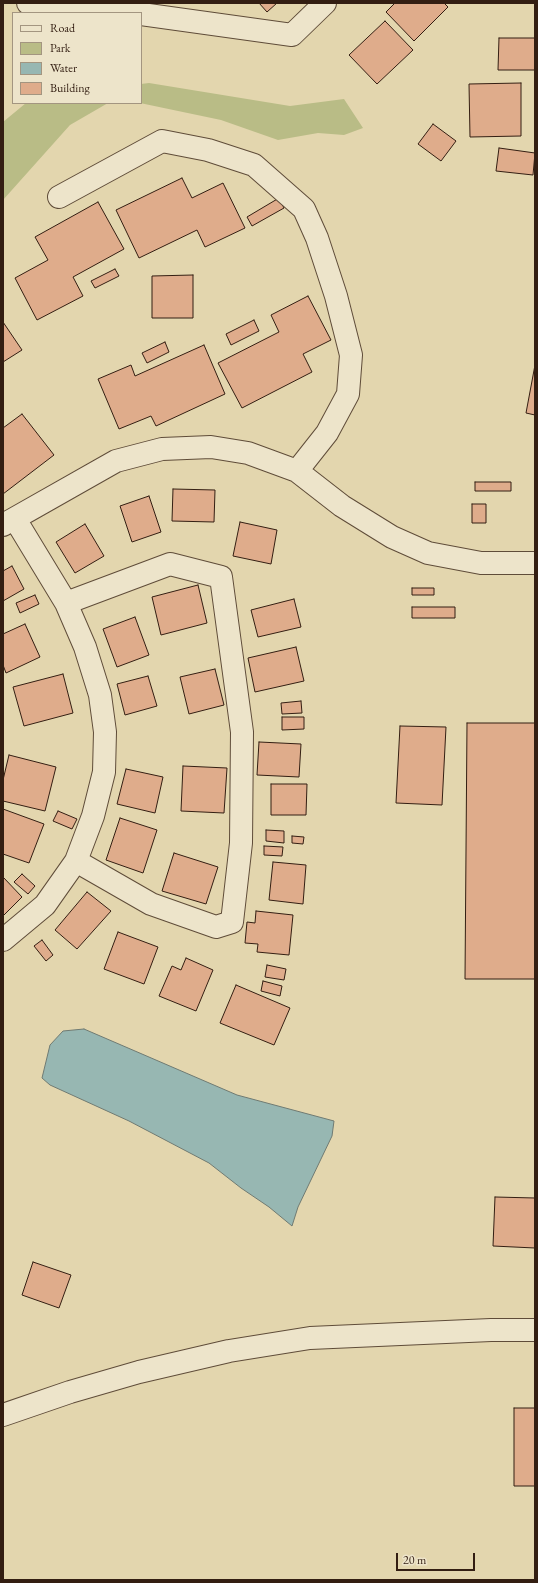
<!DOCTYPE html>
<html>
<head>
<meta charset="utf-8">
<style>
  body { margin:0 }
  #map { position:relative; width:538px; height:1583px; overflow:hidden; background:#e3d6ae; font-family:"EB Garamond",serif }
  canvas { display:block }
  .frame { position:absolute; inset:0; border:4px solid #331e12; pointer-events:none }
  .legend { position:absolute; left:12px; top:12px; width:130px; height:92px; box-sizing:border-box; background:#ede4ca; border:1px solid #a39580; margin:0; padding:5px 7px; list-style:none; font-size:12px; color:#331e12 }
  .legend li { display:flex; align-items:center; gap:8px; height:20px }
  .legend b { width:20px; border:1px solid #a39580 }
  .scale { position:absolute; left:396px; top:1553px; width:79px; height:18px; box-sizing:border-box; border:2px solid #331e12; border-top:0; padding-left:5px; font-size:12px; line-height:14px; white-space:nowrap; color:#331e12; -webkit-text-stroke:3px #ede4ca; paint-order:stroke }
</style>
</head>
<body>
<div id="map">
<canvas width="538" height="1583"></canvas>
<div class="frame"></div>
<ul class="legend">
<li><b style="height:5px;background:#ede4ca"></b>Road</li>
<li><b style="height:11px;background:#b9bc86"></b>Park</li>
<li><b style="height:11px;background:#97b7b2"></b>Water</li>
<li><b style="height:11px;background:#dfac8b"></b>Building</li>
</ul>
<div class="scale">20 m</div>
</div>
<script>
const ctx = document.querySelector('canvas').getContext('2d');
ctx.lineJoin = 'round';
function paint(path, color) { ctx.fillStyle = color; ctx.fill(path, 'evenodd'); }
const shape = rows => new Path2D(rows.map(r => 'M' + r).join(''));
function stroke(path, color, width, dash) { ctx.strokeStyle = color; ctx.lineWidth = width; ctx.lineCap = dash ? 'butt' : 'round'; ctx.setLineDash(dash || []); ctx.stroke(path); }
const green = shape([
  [149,83,290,106,344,99,363,128,344,135,318,133,278,140,221,120,140,103,141,84],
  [26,103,108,103,70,125,3,200,3,122]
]);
const water = shape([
  [84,1029,237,1095,334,1121,332,1136,298,1207,292,1226,269,1207,241,1188,209,1163,129,1121,50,1085,42,1078,50,1045,63,1031,84,1029]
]);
const building = shape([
  [259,3,277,3,267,12,259,3],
  [395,3,444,3,448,7,414,41,386,12,395,3],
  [385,21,413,50,377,84,349,55,385,21],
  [499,38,535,38,535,70,498,70,499,38],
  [521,83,521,136,470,137,469,84,521,83],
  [433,124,456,141,441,161,418,144,433,124],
  [499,148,535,153,533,175,496,171,499,148],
  [182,178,192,198,223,183,245,228,205,247,197,230,139,258,116,210,182,178],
  [279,198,284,208,252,226,247,217,279,198],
  [98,202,124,249,73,277,83,296,37,320,15,278,48,260,35,237,98,202],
  [115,269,119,276,95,288,91,281,115,269],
  [193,275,193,318,152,318,152,276,193,275],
  [308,296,331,340,303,354,312,372,242,408,218,363,279,332,271,315,308,296],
  [254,320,259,331,231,345,226,334,254,320],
  [3,322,22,350,3,362,3,322],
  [165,342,169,352,147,363,142,353,165,342],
  [204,345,225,394,156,426,151,416,119,429,98,379,131,365,135,376,204,345],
  [535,365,535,415,526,413,535,365],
  [22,414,54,455,3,494,3,428,22,414],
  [475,482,511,482,511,491,475,491,475,482],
  [173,489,215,490,214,522,172,521,173,489],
  [149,496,161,532,132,542,120,506,149,496],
  [472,504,486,504,486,523,472,523,472,504],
  [240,522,277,530,271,564,233,556,240,522],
  [85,524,104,556,75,573,56,542,85,524],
  [12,566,24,589,3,601,3,571,12,566],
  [198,585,207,623,161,635,152,597,198,585],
  [412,588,434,588,434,595,412,595,412,588],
  [35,595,39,604,20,613,16,603,35,595],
  [294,599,301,627,258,637,251,610,294,599],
  [412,607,455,607,455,618,412,618,412,607],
  [135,617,149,655,117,667,103,629,135,617],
  [25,624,40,657,6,673,3,665,3,634,25,624],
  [296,647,304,681,255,692,248,658,296,647],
  [215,669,224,705,189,714,180,677,215,669],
  [63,674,73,713,24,726,13,687,63,674],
  [148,676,157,706,125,715,117,684,148,676],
  [301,701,302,713,282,714,281,703,301,701],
  [282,717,304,717,304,729,282,730,282,717],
  [467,723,535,723,535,979,465,979,467,723],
  [400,726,446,727,442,805,396,803,400,726],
  [259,742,301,744,299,777,257,775,259,742],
  [9,755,56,767,45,811,3,801,3,780,9,755],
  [183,766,227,768,224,813,181,811,183,766],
  [126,769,163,777,155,813,117,804,126,769],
  [271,784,307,784,306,815,271,815,271,784],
  [3,809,44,824,29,863,3,854,3,809],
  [58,811,77,819,72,829,53,821,58,811],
  [120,818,157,830,143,873,106,860,120,818],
  [266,830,284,831,284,843,266,841,266,830],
  [292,836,304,837,303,844,292,843,292,836],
  [264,846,283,847,282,856,264,855,264,846],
  [174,853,218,867,206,904,162,891,174,853],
  [273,862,306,865,303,904,269,900,273,862],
  [22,874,35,886,28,894,14,882,22,874],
  [3,877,22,897,3,916,3,877],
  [87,892,111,911,77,949,55,930,87,892],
  [256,911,293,915,289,955,257,952,258,944,245,943,247,922,255,923,256,911],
  [118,932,158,947,144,984,104,969,118,932],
  [42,940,53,955,46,961,34,946,42,940],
  [186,958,213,970,196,1011,159,996,172,966,181,970,186,958],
  [267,965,286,969,284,980,265,977,267,965],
  [263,981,282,986,280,996,261,991,263,981],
  [236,985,290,1008,274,1045,220,1023,236,985],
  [495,1197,535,1198,535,1248,493,1246,495,1197],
  [33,1262,71,1275,59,1308,22,1295,33,1262],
  [514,1408,535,1408,535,1486,514,1486,514,1408]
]);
const minor = shape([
  [28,3,131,13],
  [141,14,292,35,325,3],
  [59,197,162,141,208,150,254,165,304,209,317,238,336,296,351,355,348,394,327,433,297,471],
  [3,525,116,461,162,449,211,447,248,453,297,471,342,506,392,537,428,553,481,563,535,563],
  [66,603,170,564,221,577,242,732,241,843,232,922,216,927,151,904,76,861],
  [3,940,45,905,76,861,93,816,104,772,105,732,100,695,85,647,66,603,15,519]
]);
const tertiary = shape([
  [3,1415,70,1392,139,1372,229,1351,310,1338,491,1330,535,1330]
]);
paint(green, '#b9bc86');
paint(water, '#97b7b2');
stroke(water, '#6f7a72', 1);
paint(building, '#dfac8b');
stroke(building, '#331e12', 1);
stroke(minor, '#5f4c39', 24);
stroke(tertiary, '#5f4c39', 24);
stroke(minor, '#ede4ca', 22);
stroke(tertiary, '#ede4ca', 22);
</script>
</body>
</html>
